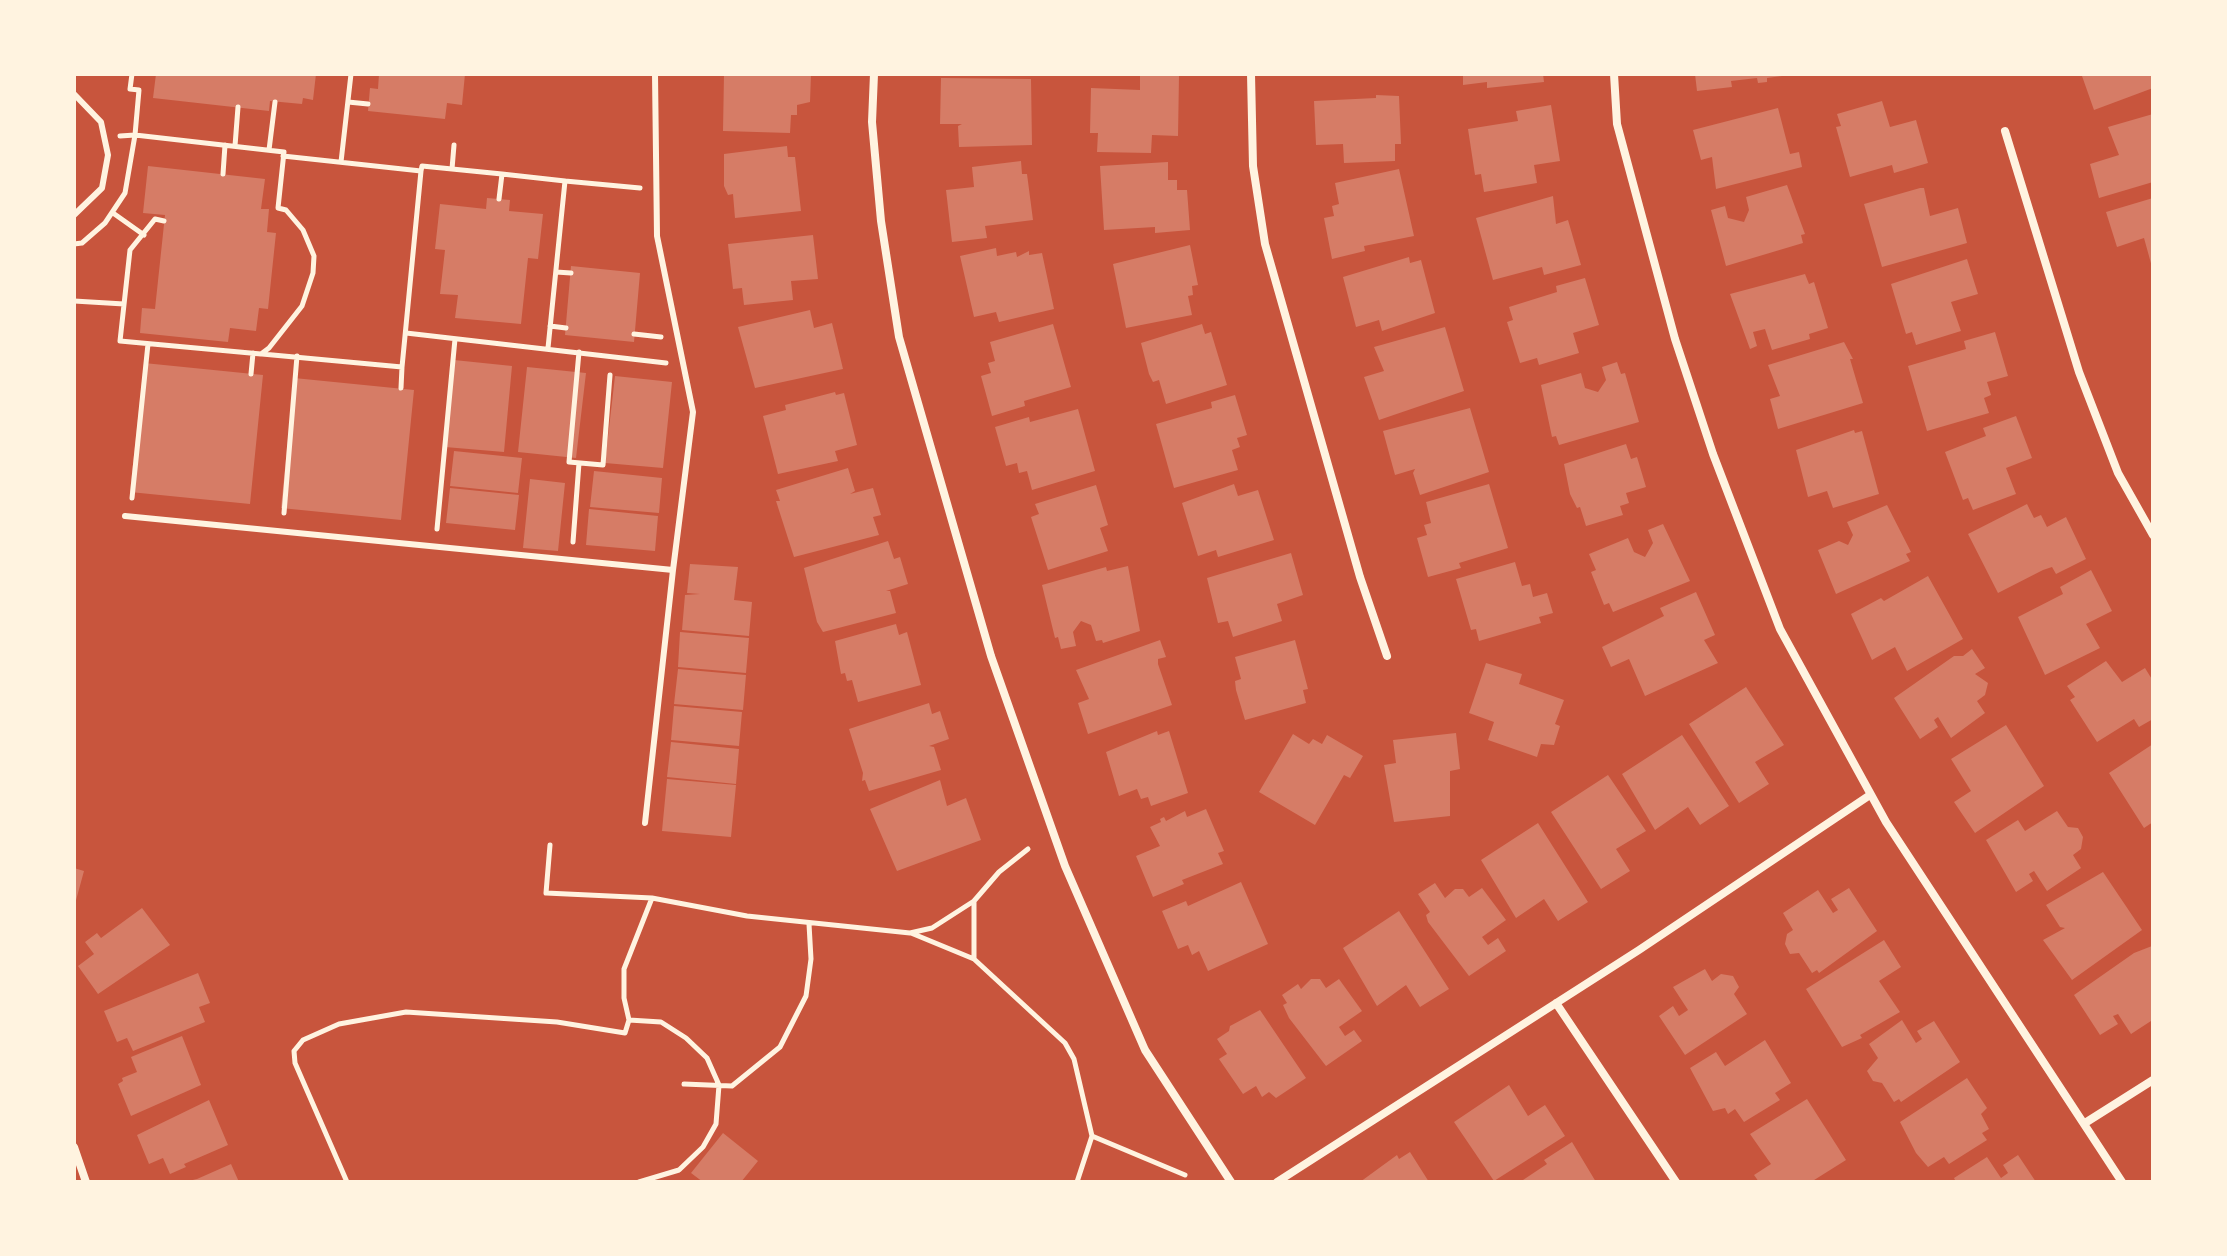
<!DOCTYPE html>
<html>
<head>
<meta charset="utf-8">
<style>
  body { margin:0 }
  #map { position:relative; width:2227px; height:1256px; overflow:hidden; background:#c8553d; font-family:Georgia,serif }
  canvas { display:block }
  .frame { position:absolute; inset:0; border:76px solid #fff3e0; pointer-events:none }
</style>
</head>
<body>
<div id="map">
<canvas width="2227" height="1256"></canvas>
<div class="frame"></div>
</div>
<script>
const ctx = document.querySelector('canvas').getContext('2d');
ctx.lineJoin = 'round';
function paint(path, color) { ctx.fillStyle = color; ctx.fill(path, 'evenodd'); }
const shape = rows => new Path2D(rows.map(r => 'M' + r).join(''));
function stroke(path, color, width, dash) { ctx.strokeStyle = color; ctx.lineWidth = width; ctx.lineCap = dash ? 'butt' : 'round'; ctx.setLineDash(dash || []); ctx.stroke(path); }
const building = shape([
  [156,74,316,74,313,100,303,98,302,104,270,101,269,111,153,98],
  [379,74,465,74,462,105,447,103,445,119,368,111,370,88,378,89],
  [724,74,811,74,810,102,797,105,797,115,791,115,790,133,723,131],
  [1463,74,1543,74,1544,82,1487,88,1487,82,1463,85],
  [1695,74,1782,74,1782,76,1767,78,1767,82,1758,83,1757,78,1731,81,1732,87,1697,91],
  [2087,74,2153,74,2153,88,2094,110,2082,76],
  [1140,75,1179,76,1178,136,1152,135,1151,153,1097,152,1098,133,1090,133,1091,88,1140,90],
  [941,78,1031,79,1032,145,959,147,958,126,962,124,940,124],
  [1376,95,1399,96,1401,144,1395,144,1395,161,1344,163,1343,144,1316,145,1314,101,1376,98],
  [1882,101,1890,127,1916,120,1928,163,1894,173,1892,165,1850,177,1836,127,1841,126,1837,114],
  [1551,105,1560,161,1534,165,1537,183,1484,192,1481,174,1475,175,1468,129,1518,121,1516,111],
  [1778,108,1790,154,1799,152,1802,167,1716,189,1712,157,1701,160,1693,130],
  [2153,114,2153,182,2099,198,2090,164,2119,155,2108,127],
  [787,146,788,157,795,157,801,211,735,218,733,194,728,195,724,186,724,154],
  [1021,161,1022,174,1027,174,1033,220,985,226,987,238,952,242,946,190,974,187,972,167],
  [1168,162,1168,180,1177,180,1177,190,1187,190,1190,230,1155,233,1155,227,1104,230,1100,166],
  [148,166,265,179,261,209,269,209,267,232,276,233,268,309,259,308,256,331,230,328,228,342,140,333,142,308,155,309,165,215,143,213],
  [1399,169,1414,236,1364,246,1365,251,1332,259,1324,218,1334,216,1332,206,1339,204,1335,183],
  [1787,185,1805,234,1801,235,1803,243,1726,266,1711,210,1725,206,1728,218,1744,222,1749,210,1746,197],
  [1920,188,1924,188,1930,216,1958,208,1967,243,1882,267,1864,204],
  [1553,196,1556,224,1568,220,1581,265,1544,275,1542,267,1493,280,1476,218],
  [487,198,510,200,509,211,543,214,538,259,528,258,521,324,455,318,458,295,440,294,445,250,435,249,440,204,486,209],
  [2153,198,2153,267,2152,267,2144,238,2117,247,2106,212],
  [813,235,818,279,791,281,793,300,744,305,742,288,733,289,728,244],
  [1190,245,1198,285,1192,286,1193,295,1188,296,1192,315,1126,328,1113,264],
  [996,248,997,256,1016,252,1017,257,1029,251,1029,255,1042,253,1054,309,999,322,996,312,974,317,960,256],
  [1409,257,1410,263,1421,260,1435,313,1382,331,1379,320,1356,327,1343,277],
  [1967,259,1978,294,1951,302,1961,331,1916,345,1912,332,1906,334,1891,284],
  [571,266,640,273,634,342,565,335],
  [1805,274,1809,284,1814,282,1828,328,1809,334,1810,339,1772,350,1765,329,1753,332,1757,346,1750,349,1730,294],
  [1585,278,1599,325,1573,333,1579,353,1539,365,1537,358,1520,363,1507,322,1513,320,1509,307,1557,292,1556,286],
  [810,310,814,328,832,323,843,369,755,388,738,327],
  [1053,324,1071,387,1024,401,1025,406,992,416,981,376,991,373,988,363,995,361,990,342],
  [1202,324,1205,334,1211,332,1227,385,1166,404,1159,380,1153,382,1149,374,1141,343],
  [1445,327,1464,391,1379,420,1364,377,1384,371,1374,347],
  [1995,332,2008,376,1987,382,1991,395,1984,398,1989,413,1927,431,1908,366,1966,349,1964,341],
  [1844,342,1853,359,1850,359,1863,403,1778,429,1770,399,1780,396,1768,365],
  [454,360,512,366,504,452,445,447],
  [1617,362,1621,374,1625,373,1639,422,1559,445,1556,436,1552,437,1541,385,1581,373,1585,388,1598,392,1606,380,1602,367],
  [144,363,263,375,250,504,130,492],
  [527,367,586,373,576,458,518,452],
  [615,376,672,382,663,468,605,463],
  [294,378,414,390,401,520,281,508],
  [835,392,836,395,844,393,857,445,835,451,838,461,778,474,763,416,786,410,785,405],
  [1235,395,1247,435,1237,438,1240,447,1232,450,1238,470,1174,488,1156,424,1212,408,1211,402],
  [1470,408,1489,472,1420,495,1413,473,1415,469,1395,475,1383,431],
  [1078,409,1095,471,1032,490,1027,471,1019,473,1017,463,1006,466,995,427,1029,417,1030,422],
  [2016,416,2032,458,2006,468,2016,494,1973,510,1968,498,1963,500,1945,452,1986,436,1983,428],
  [1854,430,1855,433,1862,431,1879,494,1833,508,1827,491,1808,497,1796,450],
  [1626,444,1631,459,1637,457,1646,487,1626,493,1629,503,1620,506,1623,515,1586,526,1580,507,1577,508,1570,494,1564,464],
  [454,451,522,458,518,493,450,486],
  [848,468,855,491,850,494,873,488,881,515,873,517,879,535,794,557,776,501,780,501,776,490],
  [594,471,662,478,659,513,590,507],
  [530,479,565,483,558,551,523,548],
  [1234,484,1238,496,1258,490,1274,540,1218,557,1216,550,1198,556,1182,503],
  [1489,484,1508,548,1459,563,1461,568,1428,577,1417,538,1427,535,1424,525,1431,523,1426,502],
  [1096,485,1108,525,1100,528,1108,551,1048,570,1031,517,1039,514,1035,504],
  [450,488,519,495,515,530,446,523],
  [2027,504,2034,518,2041,515,2047,527,2066,517,2086,559,2056,574,2052,567,2043,570,1998,593,1968,534],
  [1887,505,1911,552,1906,554,1910,561,1836,594,1818,550,1839,541,1848,545,1853,535,1847,522],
  [589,509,658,516,655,551,586,545],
  [1663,524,1690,581,1613,612,1609,603,1604,605,1591,572,1596,570,1589,554,1628,538,1634,552,1645,557,1653,543,1648,530],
  [888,541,894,559,900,557,908,584,886,591,890,591,896,613,823,632,817,622,804,568],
  [1291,553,1303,595,1277,604,1282,621,1233,637,1228,621,1218,623,1207,578],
  [1515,562,1522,586,1530,584,1533,597,1547,593,1553,613,1539,617,1541,623,1479,641,1476,629,1471,630,1456,579],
  [690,564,738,567,734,600,752,602,749,636,682,630,685,595,700,594,687,593],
  [1128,566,1140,631,1103,643,1102,640,1096,641,1091,625,1081,621,1073,632,1076,646,1061,649,1058,637,1055,638,1042,585,1106,567,1107,571],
  [2091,570,2112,611,2086,624,2100,648,2045,675,2018,617,2063,594,2060,587],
  [1928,576,1963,639,1907,671,1895,647,1872,660,1851,614,1881,598,1884,601],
  [1696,592,1715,635,1704,640,1718,663,1645,696,1629,659,1611,667,1602,647,1664,616,1660,608],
  [896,624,899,635,907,632,921,685,858,702,852,680,847,681,845,673,841,674,835,641],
  [680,632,749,638,746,673,678,667],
  [1160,640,1166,657,1158,659,1158,664,1172,705,1088,734,1078,703,1089,699,1076,670],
  [1295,640,1308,689,1303,690,1306,703,1245,720,1236,690,1235,681,1241,679,1235,657],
  [1972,649,1985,668,1975,674,1988,683,1985,695,1977,701,1985,713,1951,738,1938,717,1934,720,1938,727,1920,739,1894,698,1954,656,1963,656],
  [2106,661,2122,682,2145,668,2153,681,2153,719,2139,727,2134,719,2097,742,2070,700,2075,697,2067,686],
  [1486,663,1522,674,1519,684,1564,700,1555,724,1560,726,1554,745,1541,744,1537,757,1488,740,1494,722,1469,713],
  [678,669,746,675,743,710,674,704],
  [1746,687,1784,745,1755,762,1769,784,1739,803,1689,724],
  [929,703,932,714,940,711,949,739,929,746,934,747,941,770,869,791,865,780,862,781,863,773,849,729],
  [674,706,742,712,739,746,671,740],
  [2006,725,2044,786,1975,833,1954,802,1971,791,1951,759],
  [1157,731,1158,735,1169,731,1188,793,1151,806,1148,797,1141,799,1137,789,1119,796,1106,752],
  [1456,733,1460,769,1450,771,1450,816,1394,822,1384,765,1396,763,1393,740],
  [1293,734,1309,744,1313,739,1322,744,1327,735,1363,756,1350,778,1344,775,1315,825,1259,792],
  [1682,735,1729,806,1700,825,1688,807,1655,830,1622,774],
  [671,742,739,749,736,784,667,777],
  [2153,744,2153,822,2144,828,2109,773],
  [1608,775,1646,831,1616,849,1630,871,1601,889,1551,812],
  [667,779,736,785,731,837,662,831],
  [940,780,947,806,966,798,981,840,897,871,870,809],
  [1206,809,1224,851,1218,853,1223,864,1182,880,1184,884,1153,897,1136,856,1160,846,1150,827,1161,822,1160,819,1164,817,1166,821,1185,811,1187,817],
  [2057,811,2068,827,2078,828,2083,837,2081,849,2073,855,2081,868,2047,891,2034,871,2029,874,2033,881,2016,892,1986,840,2018,820,2025,831],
  [1538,823,1588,902,1558,921,1544,899,1516,918,1481,860],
  [74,868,84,871,75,904,74,904],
  [2103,872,2142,930,2072,980,2043,940,2065,928,2060,927,2046,905],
  [1241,882,1268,944,1208,971,1199,951,1192,955,1188,945,1178,949,1162,911,1186,901,1188,906],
  [1435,883,1445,898,1455,889,1463,889,1469,897,1482,888,1506,920,1482,937,1488,945,1498,938,1506,951,1469,976,1428,922,1426,915,1430,912,1418,894],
  [1849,888,1877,931,1819,973,1817,970,1812,973,1799,953,1790,954,1785,944,1787,934,1793,930,1783,913,1818,890,1833,913,1838,910,1831,899],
  [142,908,170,945,98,994,78,966,94,954,85,942,97,933,101,938],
  [1399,911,1449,989,1420,1007,1406,985,1377,1006,1343,948],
  [1884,940,1901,967,1879,981,1900,1012,1860,1035,1862,1038,1842,1047,1806,989],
  [2152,946,2151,1021,2131,1034,2118,1014,2113,1016,2118,1024,2100,1035,2074,995,2134,953],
  [1705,969,1712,981,1721,974,1733,976,1739,987,1734,994,1747,1014,1685,1055,1659,1016,1673,1006,1679,1016,1688,1010,1673,987],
  [198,973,210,1003,199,1007,205,1022,133,1051,127,1038,117,1042,104,1011],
  [1311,979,1320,979,1326,988,1339,979,1362,1011,1339,1027,1345,1036,1354,1030,1362,1041,1326,1066,1289,1018,1283,1005,1287,1003,1282,995,1298,984,1301,989],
  [1260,1010,1306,1078,1276,1098,1269,1092,1262,1097,1256,1086,1243,1094,1219,1059,1227,1054,1217,1039,1229,1031,1230,1026],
  [1902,1020,1916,1043,1922,1039,1917,1031,1934,1021,1960,1062,1901,1102,1899,1099,1894,1102,1882,1083,1873,1081,1867,1071,1878,1058,1869,1044],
  [182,1036,201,1085,131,1116,118,1084,123,1081,122,1078,137,1072,131,1057],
  [1765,1040,1791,1083,1775,1093,1780,1100,1744,1122,1735,1109,1728,1114,1725,1108,1713,1111,1690,1068,1716,1052,1725,1066],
  [1967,1078,1987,1108,1981,1114,1989,1129,1982,1133,1987,1140,1949,1164,1944,1157,1928,1167,1916,1153,1900,1122],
  [1509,1085,1528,1116,1545,1105,1565,1136,1494,1181,1454,1122],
  [1807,1099,1846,1160,1811,1182,1759,1182,1754,1175,1771,1164,1750,1134],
  [209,1100,228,1145,184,1164,186,1167,170,1174,163,1158,149,1164,137,1135],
  [723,1133,758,1161,741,1182,703,1182,691,1173],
  [1572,1142,1596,1182,1520,1182,1547,1164,1544,1160],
  [1410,1152,1429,1182,1360,1182,1397,1155,1399,1159],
  [2018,1155,2036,1182,1956,1182,1954,1178,1987,1157,2001,1178,2008,1173,2003,1165],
  [231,1164,239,1182,184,1182,197,1179]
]);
const path = shape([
  [132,74,130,89,139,90,135,135,284,152,278,208,286,210,303,230,314,256,313,273,302,306,269,348,261,354,120,341,130,250,155,219,164,221],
  [348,102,368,104],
  [235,146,238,107],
  [269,150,275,102],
  [283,156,421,171,402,367],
  [341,162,351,74],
  [452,169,454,145],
  [421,171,422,166,502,174,499,199],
  [223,174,225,145],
  [502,174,565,181,548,348],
  [565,181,640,188],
  [113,213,144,235],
  [74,244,82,243,105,223,125,193,135,135,120,136],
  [556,272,571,273],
  [74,301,124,304],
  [550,326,566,328],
  [406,333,666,363],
  [634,334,661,337],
  [579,352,569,462,603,465,610,375],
  [262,354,402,367,401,388],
  [251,374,253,353],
  [132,498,148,344],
  [284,513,297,356],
  [437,529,455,339],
  [573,542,579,463],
  [1028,849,999,872,974,901,974,959,1065,1043,1074,1059,1092,1136],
  [652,898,747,916,910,933,932,928,974,901],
  [911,933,974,959],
  [629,1020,661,1022,686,1038,707,1058,719,1085,716,1124,703,1147,679,1170,639,1182],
  [684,1084,732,1086,780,1047,806,996,811,959,809,924],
  [347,1182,295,1063,294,1051,303,1040,339,1024,406,1012,557,1022,625,1033,629,1020,624,998,624,969,652,898,546,893,550,845],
  [1077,1182,1092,1136,1185,1175]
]);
const service = shape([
  [74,94,101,122,108,155,102,188,74,215],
  [125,516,673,570,693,412,657,236,655,74],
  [645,823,673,570]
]);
const minor = shape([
  [874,74,872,122,881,221,899,337,991,656,1065,866,1145,1050,1231,1182],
  [1251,74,1253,166,1265,244,1360,577,1387,656],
  [1614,74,1617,124,1675,339,1713,454,1780,629,1886,822,2122,1182],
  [2005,131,2079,372,2118,473,2153,535],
  [1556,1003,1676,1182],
  [2085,1123,2153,1080],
  [74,1147,86,1182],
  [1277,1182,1639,950,1870,795]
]);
paint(building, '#d67c66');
stroke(path, '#fff3e0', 5);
stroke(service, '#fff3e0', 6);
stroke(minor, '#fff3e0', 8);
</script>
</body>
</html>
